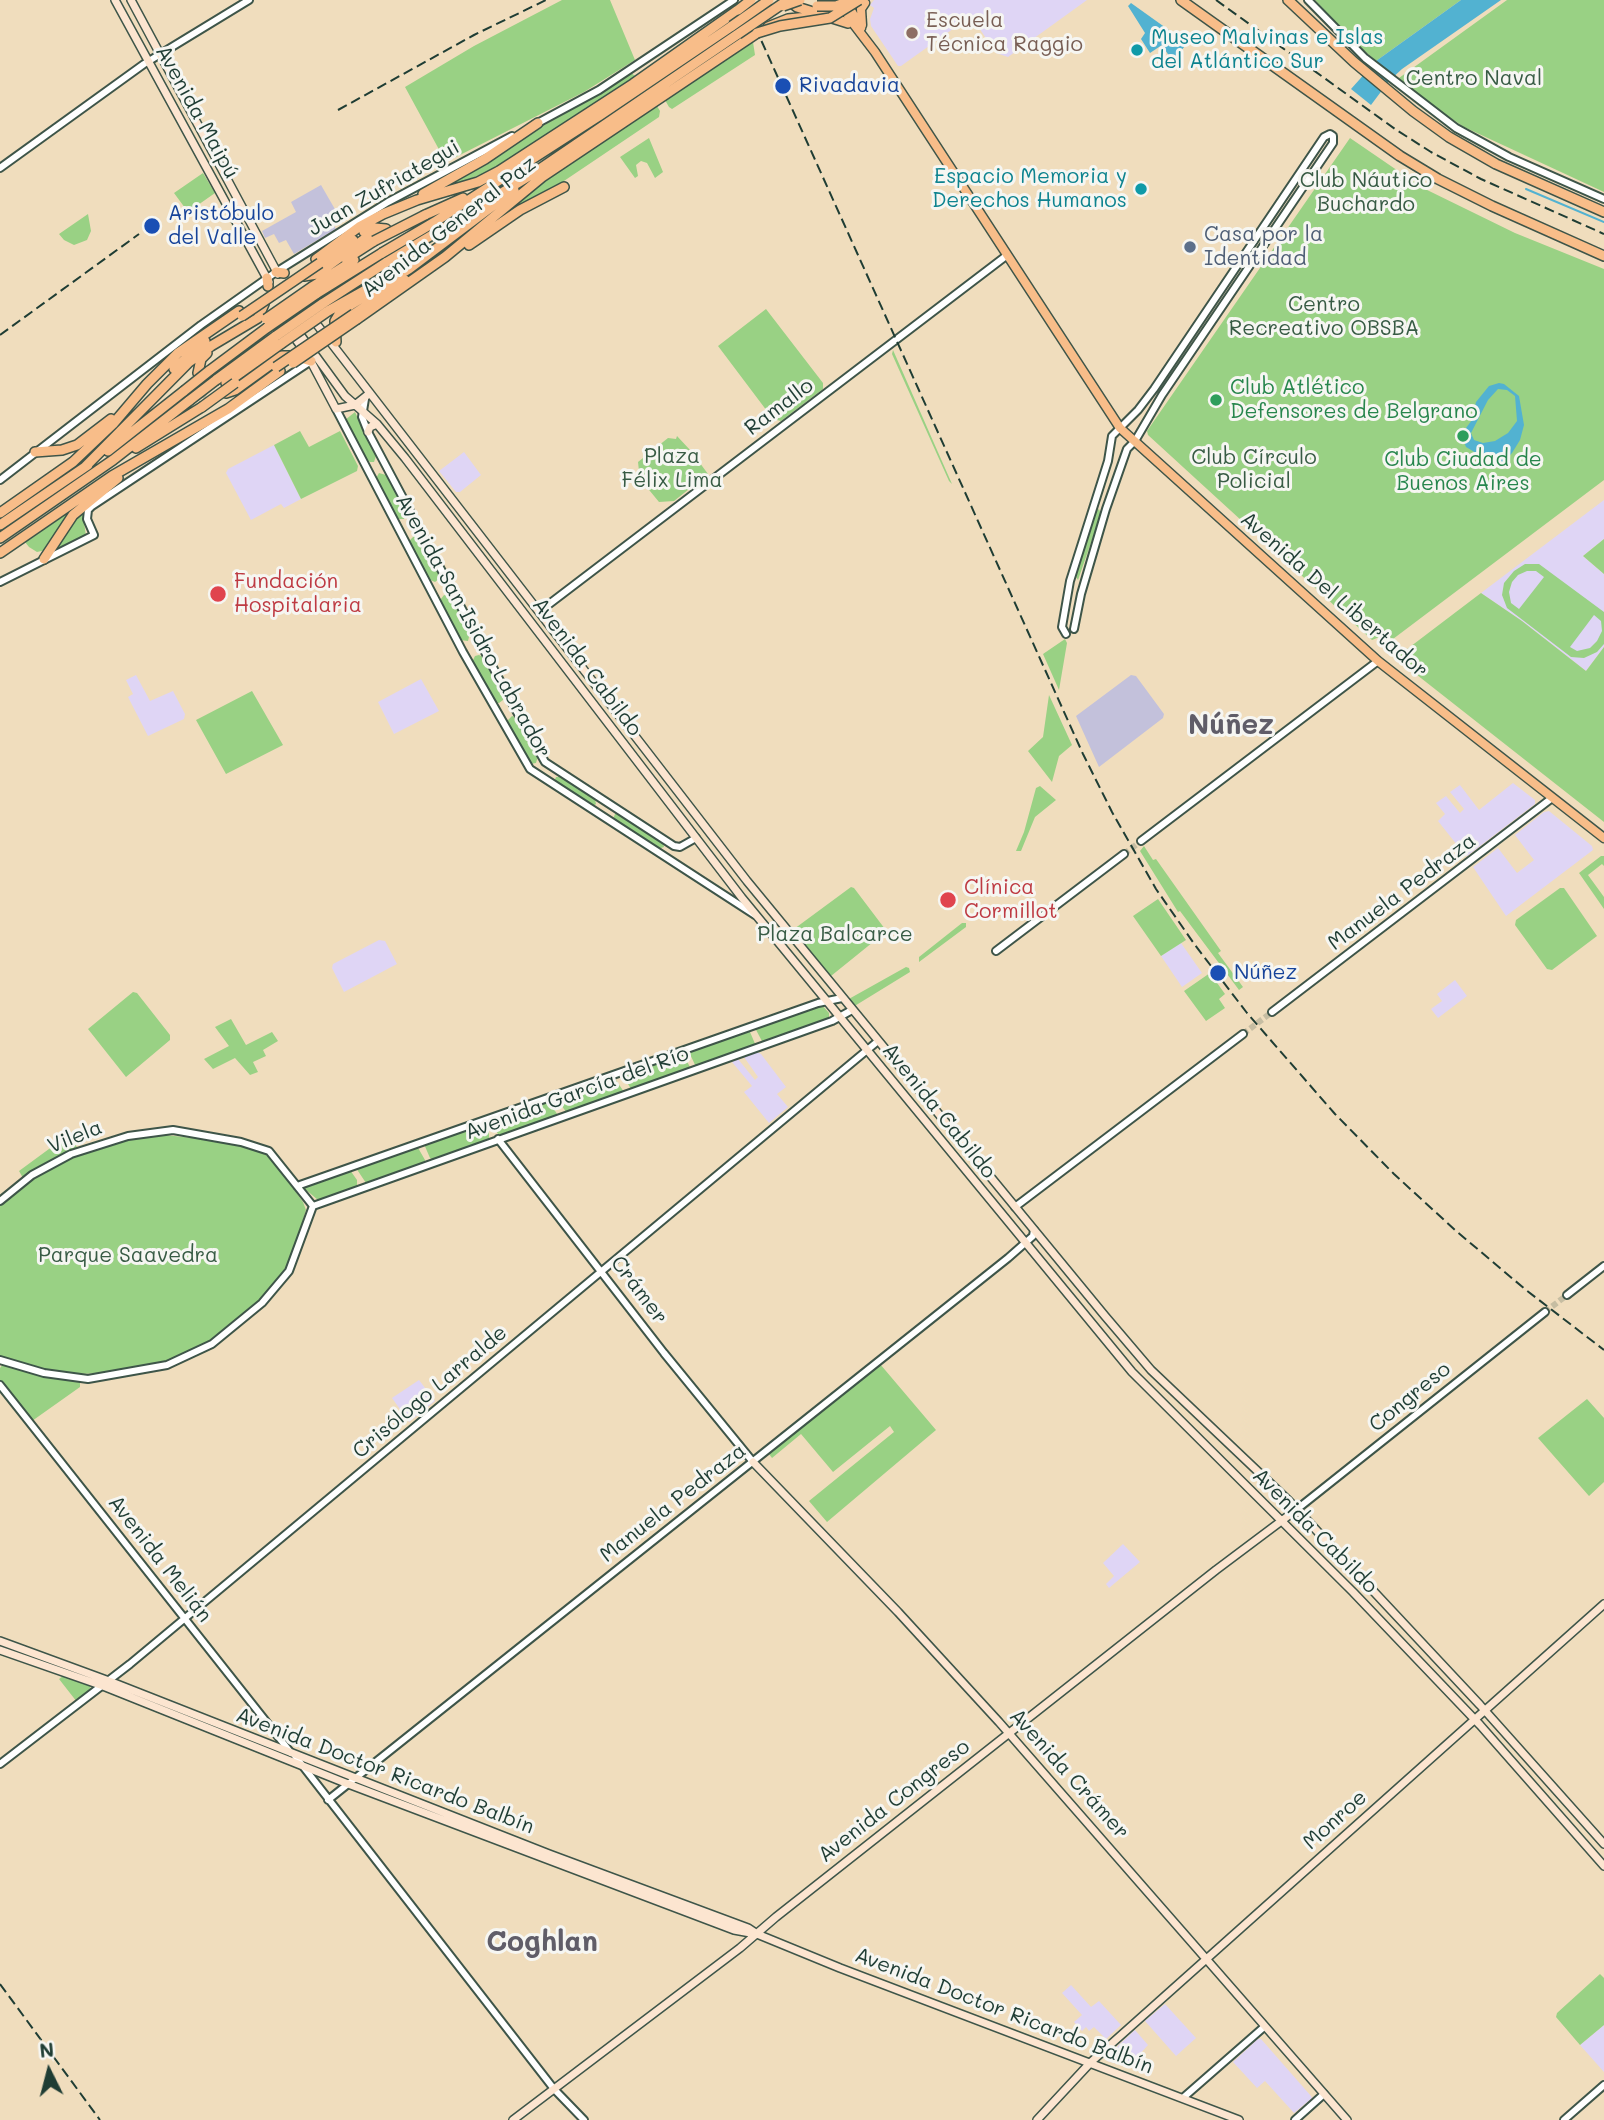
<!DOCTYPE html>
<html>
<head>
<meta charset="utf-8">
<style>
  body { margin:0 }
  #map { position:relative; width:1604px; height:2120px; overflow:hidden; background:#f0ddbd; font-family:Mali,sans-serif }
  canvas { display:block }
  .north { position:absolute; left:14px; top:2036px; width:70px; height:70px; -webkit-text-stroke:5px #f6f6f2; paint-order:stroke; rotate:354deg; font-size:19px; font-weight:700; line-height:28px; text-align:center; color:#1f3d34 }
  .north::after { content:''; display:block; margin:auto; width:24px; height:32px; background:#1f3d34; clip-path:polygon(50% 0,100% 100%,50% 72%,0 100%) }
</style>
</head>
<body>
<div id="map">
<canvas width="1604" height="2120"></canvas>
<div class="north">N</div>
</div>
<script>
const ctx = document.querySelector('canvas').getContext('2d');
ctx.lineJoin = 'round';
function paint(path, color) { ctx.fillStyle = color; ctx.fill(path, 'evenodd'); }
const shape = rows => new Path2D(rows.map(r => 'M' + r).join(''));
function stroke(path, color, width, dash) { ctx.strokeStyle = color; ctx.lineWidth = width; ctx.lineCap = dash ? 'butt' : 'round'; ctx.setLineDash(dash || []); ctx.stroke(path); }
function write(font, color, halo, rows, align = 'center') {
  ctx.font = font + ' Mali,sans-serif'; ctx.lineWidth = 6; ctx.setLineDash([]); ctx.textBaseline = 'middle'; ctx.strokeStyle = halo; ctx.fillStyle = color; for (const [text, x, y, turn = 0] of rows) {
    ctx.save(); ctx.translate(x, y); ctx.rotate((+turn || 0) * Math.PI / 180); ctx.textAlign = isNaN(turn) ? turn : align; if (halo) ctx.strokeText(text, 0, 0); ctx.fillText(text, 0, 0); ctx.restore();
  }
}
const built = shape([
  [874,0,1087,0,1008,57,996,53,971,16,901,66,898,66,871,26,870,19,874,8,870,5],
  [274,445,301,499,284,508,281,504,251,520,226,473,228,469],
  [464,452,481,475,460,492,456,492,439,471],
  [1604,500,1604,539,1583,556,1604,574,1604,647,1586,671,1522,621,1481,593],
  [136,675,150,701,173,691,185,714,184,719,148,736,128,697,133,694,126,680],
  [421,679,439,711,394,734,378,702],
  [1513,783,1535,800,1535,804,1467,856,1465,855,1438,821,1445,814,1436,803,1446,796,1460,813,1464,809,1450,792,1460,785,1479,810],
  [1549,811,1592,846,1593,850,1506,916,1473,867,1498,848,1517,873,1534,860,1515,835,1544,812],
  [379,940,385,941,397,964,344,992,332,968,333,964],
  [1181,943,1202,973,1182,987,1161,956],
  [1455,980,1467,996,1438,1018,1431,1009,1442,1001,1437,994],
  [757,1052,761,1054,786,1087,777,1094,788,1107,769,1123,744,1092,752,1086,732,1062,738,1059,755,1080,758,1077,744,1057],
  [419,1380,435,1401,409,1422,392,1398],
  [1123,1544,1140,1562,1109,1588,1106,1584,1114,1576,1103,1563],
  [1071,1985,1091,2007,1099,2001,1121,2025,1106,2039,1094,2027,1089,2031,1086,2027,1082,2031,1074,2022,1082,2015,1062,1993],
  [1165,2004,1196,2038,1176,2056,1145,2021],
  [1604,2025,1604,2072,1580,2045],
  [1135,2030,1148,2045,1128,2067,1107,2061,1106,2057],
  [1258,2039,1261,2039,1311,2096,1312,2098,1294,2113,1265,2081,1257,2088,1233,2062]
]);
const industrial = shape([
  [321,185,336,211,328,216,336,229,294,254,286,240,279,243,274,234,265,238,262,231,296,212,291,202],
  [1131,675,1136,676,1164,714,1163,718,1099,767,1076,716]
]);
const green = shape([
  [562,0,610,0,635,60,584,92,454,158,442,155,405,87,474,46],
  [1315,0,1461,0,1376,61,1348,36],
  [1507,0,1604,0,1604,192,1464,127,1434,107,1399,78],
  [753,42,755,55,672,109,669,107,665,100],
  [631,73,637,77,502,165,470,179,441,187],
  [657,106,660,111,659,117,558,185,516,206,484,230,550,177],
  [649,138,663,172,655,178,647,163,641,161,636,165,638,176,635,178,620,157],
  [1350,138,1423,188,1515,233,1604,269,1604,480,1393,639,1382,636,1372,640,1148,435,1147,431],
  [203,173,215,193,188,212,174,193],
  [88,214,91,231,87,240,74,245,64,240,59,234],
  [766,309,823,383,823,389,781,421,773,419,718,346],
  [893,350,952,484,949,481,892,354],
  [355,412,376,456,374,462,370,462,366,459,345,420],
  [300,431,309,447,340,431,358,466,357,471,301,499,274,445],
  [677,436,691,451,708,474,674,501,659,502,636,474,639,471,638,462,668,438,676,439],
  [379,473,386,475,406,511,404,519,398,519,395,517,375,480],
  [111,479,71,511,46,550,37,552,29,547,25,542],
  [86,506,83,515,86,536,54,551,67,527],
  [1099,509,1101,514,1078,580,1076,577,1096,511],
  [414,536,420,538,439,574,440,578,435,582,428,579,409,545,409,541],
  [1604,539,1604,574,1583,556],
  [1525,564,1539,564,1604,612,1604,644,1597,652,1584,658,1571,657,1507,608,1502,595,1504,583,1514,571],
  [1527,571,1536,571,1544,577,1519,609,1511,603,1509,592,1512,582,1518,575],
  [1594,615,1601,621,1602,631,1597,641,1590,648,1577,651,1570,647],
  [1481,593,1522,621,1586,671,1604,647,1604,822,1398,660,1398,656],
  [444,595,451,597,470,633,468,641,460,640,443,609,440,600],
  [1065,639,1067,643,1059,690,1043,654],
  [479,655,483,657,503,694,503,700,499,703,495,703,472,662,475,656],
  [252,691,283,745,226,774,196,720],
  [1049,695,1072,745,1059,756,1052,782,1028,751,1043,737],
  [512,716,517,718,538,756,536,763,530,764,506,722],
  [556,777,560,777,595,799,596,804,592,807,554,782],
  [1040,786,1056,800,1035,817,1021,851,1016,851,1024,832,1036,788],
  [615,814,619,814,663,842,664,847,658,849,613,819],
  [1144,846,1153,860,1156,859,1221,951,1218,953,1243,987,1239,990,1180,911,1178,912,1140,851],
  [1601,856,1604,856,1604,866,1602,864,1588,875,1604,897,1604,909,1579,873],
  [851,887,854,888,885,929,883,934,831,976,826,976,793,933,794,929],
  [1560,888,1564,888,1597,936,1552,970,1547,969,1515,925,1516,920],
  [1158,899,1186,940,1161,956,1133,916],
  [962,923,966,923,966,927,919,962,919,957],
  [906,967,909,968,910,972,853,1007,847,1000],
  [1210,973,1225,994,1219,999,1225,1008,1206,1021,1184,991],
  [133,992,137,993,170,1035,170,1040,126,1077,88,1029],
  [819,1004,822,1005,829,1013,829,1019,763,1043,755,1028],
  [231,1019,246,1045,272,1032,278,1041,263,1050,266,1056,253,1062,258,1072,250,1075,235,1058,213,1069,204,1059,229,1046,215,1027],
  [745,1031,750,1032,756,1046,696,1067,689,1052],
  [679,1055,684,1056,690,1067,688,1069,631,1089,622,1074],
  [614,1077,624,1092,567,1113,555,1097],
  [548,1100,559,1117,503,1135,498,1134,492,1125,493,1120],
  [480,1124,485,1126,489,1133,489,1140,433,1160,430,1158,424,1144],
  [68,1135,77,1147,43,1164,23,1178,19,1171],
  [165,1135,221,1141,252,1148,272,1158,303,1202,306,1210,292,1257,281,1275,255,1305,221,1335,185,1354,162,1362,110,1373,76,1374,29,1366,0,1357,0,1204,38,1175,79,1155,127,1140],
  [417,1146,425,1160,425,1162,366,1183,356,1168],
  [350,1170,357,1180,357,1186,318,1200,305,1189,306,1185],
  [3,1364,35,1373,80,1381,80,1387,32,1421,0,1382,0,1368],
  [880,1364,936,1430,827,1522,809,1501,894,1432,890,1426,833,1472,801,1434,772,1458,769,1454],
  [1587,1399,1604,1418,1604,1482,1589,1496,1538,1438],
  [63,1676,90,1685,91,1691,77,1702,59,1679],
  [1600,1974,1604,1978,1604,2025,1580,2045,1556,2017,1557,2013]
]);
const water = shape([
  [1461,0,1501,0,1402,69,1389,81,1371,105,1351,89,1376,61],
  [1131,3,1187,43,1173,62,1162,45,1150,53,1141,39,1145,33,1128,6],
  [1499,383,1504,384,1519,396,1524,425,1520,440,1512,453,1504,462,1493,463,1466,447,1463,439,1466,428,1472,420,1476,402,1489,386],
  [1498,389,1507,390,1515,396,1517,421,1508,433,1495,441,1483,443,1474,440,1471,433,1488,400]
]);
const stream = shape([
  [1526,189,1604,222]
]);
const tertiaryTunnel = shape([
  [1124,854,1141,841],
  [1243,1034,1272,1012],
  [1545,1312,1567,1295]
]);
const motorwayTunnel = shape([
  [193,378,202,393,218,400]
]);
const tertiary = shape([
  [1308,0,1365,58,1456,128,1509,157,1604,199],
  [534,125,599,90,734,0],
  [0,168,144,64,249,0],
  [365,399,362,417,368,432,513,705,545,762,674,846,680,847,696,838],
  [336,409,463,652,530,769,755,915],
  [0,480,201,325,276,272,388,202,512,136],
  [0,582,94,535,87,519,88,510,92,506,311,361],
  [540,611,1006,256],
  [1066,634,1062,627,1070,581,1108,461,1112,436,1138,410,1154,389,1324,137,1330,134,1333,136,1333,143,1162,395,1135,441,1127,449,1106,509,1081,594,1074,629],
  [1141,841,1378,661],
  [996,951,1124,854],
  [1272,1012,1552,798],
  [498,1139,664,1353,753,1462],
  [297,1186,818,1003,842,998],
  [0,1201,32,1175,71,1154,128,1136,173,1130,241,1142,269,1151,313,1206],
  [313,1206,832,1021,852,1010],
  [1015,1207,1243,1034],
  [1567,1295,1604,1266],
  [0,1360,44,1373,88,1379,167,1365,212,1344,262,1303,289,1271,313,1206],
  [0,1385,291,1753],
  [1296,1510,1545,1312],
  [295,1756,554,2089,584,2120],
  [0,1764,130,1664,878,1041],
  [328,1800,1008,1258,1033,1236,1034,1230],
  [1184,2097,1264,2027],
  [1295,2120,1324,2094],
  [1564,2120,1604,2085]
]);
const secondary = shape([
  [115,0,269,282],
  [131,0,278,274],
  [315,322,747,881,1105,1316,1151,1370,1289,1501,1480,1705,1604,1844],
  [299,333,345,396,377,424,405,458,742,898,1132,1372,1353,1592,1480,1725,1604,1866],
  [294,337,308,356,336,409,355,405,370,393],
  [368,432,370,427,377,424],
  [753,1462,898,1612,999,1722,1347,2120],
  [0,1641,109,1681,549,1854,748,1928,757,1934,840,1968,1239,2120],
  [0,1650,103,1686,343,1782,734,1930,756,1934],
  [513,2120,740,1948,776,1917,1216,1570,1296,1510],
  [1037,2120,1091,2062,1604,1604]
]);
const primary = shape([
  [844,6,849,18,875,52,1120,428,1378,661,1604,838],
  [844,6,852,12,861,28],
  [862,25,861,9,865,3]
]);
const motorway = shape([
  [788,0,797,7,848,23],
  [1181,0,1400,156,1438,179,1492,206,1604,256],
  [1288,0,1354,62,1413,111,1449,137,1496,164,1604,212],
  [768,27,788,19,827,15],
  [423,194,485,159,538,123],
  [425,215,463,198],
  [433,223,599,116,732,26],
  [364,232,375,228,386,229],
  [437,232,531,175,738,34],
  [469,245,520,210,564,187],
  [316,259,359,227,383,214,417,200,478,182,499,171,633,84,738,10],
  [346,259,374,241],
  [321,262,353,240],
  [276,272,284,273],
  [304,276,317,274,366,238,378,234],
  [390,276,397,270,401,258],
  [267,278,268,286],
  [312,287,354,260],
  [316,294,382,253],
  [322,304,387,262],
  [328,311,378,283],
  [354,314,405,280],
  [357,319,445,257,542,177,757,33],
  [336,342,335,321,341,311,409,269,514,190],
  [174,369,205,341],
  [209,371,268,327],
  [198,373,201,359,207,353],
  [216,380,276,336],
  [226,383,282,343],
  [226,393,235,390,282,356,294,356,311,361],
  [136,448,202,407],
  [108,451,184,391],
  [35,452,62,450,77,445,111,419],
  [85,467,189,362,211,346,258,318,264,304],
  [0,513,73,462,113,424,147,384,178,353,239,311],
  [0,525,88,465],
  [0,538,113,460,190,400],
  [0,553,112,476,228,409,280,371],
  [44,559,73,515,118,478]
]);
const rail = shape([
  [743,0,1083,754,1112,812,1156,889,1195,945,1247,1013,1335,1114,1394,1174,1455,1230,1526,1290,1604,1350],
  [1216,0,1395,129,1431,152,1481,179,1604,234],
  [338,110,474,35,546,0],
  [0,335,139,234],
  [0,1984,100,2120]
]);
const motorwayBridge = shape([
  [783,6,800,0],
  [817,6,836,6,852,0],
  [738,10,751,0],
  [732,26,769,0],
  [757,33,780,26,830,18,859,0],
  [738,34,788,0],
  [374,241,425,215],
  [382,253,433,223],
  [387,262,437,232],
  [242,316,320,263],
  [266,319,312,287],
  [268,327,316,294],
  [276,336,322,304],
  [282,343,328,311],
  [293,363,357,319],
  [276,367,354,314],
  [184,391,209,371],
  [190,400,216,380],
  [202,407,235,383]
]);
const markers = [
  [912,33,7,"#8d6e63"],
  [1137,50,7,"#0f9aa8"],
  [783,86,9,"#1a4fb4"],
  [1141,189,7,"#0f9aa8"],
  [152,226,9,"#1a4fb4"],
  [1190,247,7,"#5c6f8a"],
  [1216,400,7,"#2e9e5b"],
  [1463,436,7,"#2e9e5b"],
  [218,594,9,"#e0444e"],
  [948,900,9,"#e0444e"],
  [1218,973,9,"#1a4fb4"]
];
const educationNames = [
  ["Escuela",926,21],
  ["Técnica Raggio",926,45]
];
const cultureNames = [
  ["Museo Malvinas e Islas",1151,38],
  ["del Atlántico Sur",1151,62],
  ["Espacio Memoria y",1127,177,"right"],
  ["Derechos Humanos",1127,201,"right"]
];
const parkNames = [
  ["Centro Naval",1474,79],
  ["Club Náutico",1366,181],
  ["Buchardo",1366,205],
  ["Centro",1324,305],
  ["Recreativo OBSBA",1324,329],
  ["Plaza",672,457],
  ["Félix Lima",672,481],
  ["Club Círculo",1254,458],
  ["Policial",1254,482],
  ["Plaza Balcarce",835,935],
  ["Parque Saavedra",128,1256]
];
const transitNames = [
  ["Rivadavia",799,86],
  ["Aristóbulo",168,214],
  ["del Valle",168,238],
  ["Núñez",1234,973]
];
const streetNames = [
  ["Avenida Maipú",197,112,61],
  ["Juan Zufriategui",384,188,-30],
  ["Avenida General Paz",449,227,-38],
  ["Ramallo",779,407,-37],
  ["Avenida Del Libertador",1334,595,41],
  ["Avenida San Isidro Labrador",473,626,61],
  ["Avenida Cabildo",587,667,53],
  ["Manuela Pedraza",1402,892,-37],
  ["Avenida García del Río",577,1093,-20],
  ["Avenida Cabildo",939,1111,51],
  ["Vilela",75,1137,-22],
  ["Crámer",639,1290,53],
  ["Crisólogo Larralde",430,1392,-40],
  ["Congreso",1410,1397,-39],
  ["Manuela Pedraza",673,1503,-38],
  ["Avenida Cabildo",1315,1531,45],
  ["Avenida Melián",160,1559,52],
  ["Avenida Doctor Ricardo Balbín",385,1771,21],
  ["Avenida Crámer",1069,1774,48],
  ["Avenida Congreso",894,1801,-38],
  ["Monroe",1335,1820,-42],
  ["Avenida Doctor Ricardo Balbín",1004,2011,21]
];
const serviceNames = [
  ["Casa por la",1204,235],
  ["Identidad",1204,259]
];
const leisureNames = [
  ["Club Atlético",1230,388],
  ["Defensores de Belgrano",1230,412],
  ["Club Ciudad de",1463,460,"center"],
  ["Buenos Aires",1463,484,"center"]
];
const healthNames = [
  ["Fundación",234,582],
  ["Hospitalaria",234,606],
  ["Clínica",964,888],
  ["Cormillot",964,912]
];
const districtNames = [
  ["Núñez",1231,725],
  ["Coghlan",542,1942]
];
paint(built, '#dfd5f5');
paint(industrial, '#c3c1db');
paint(green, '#99d184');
paint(water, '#52b2d1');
stroke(stream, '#52b2d1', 2);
stroke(tertiaryTunnel, '#c6bda2', 6, [6, 3]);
stroke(motorwayTunnel, '#c6bda2', 9, [9, 4.5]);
stroke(tertiary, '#3e5549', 10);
stroke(secondary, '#3e5549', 10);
stroke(primary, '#3e5549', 11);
stroke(motorway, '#3e5549', 12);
stroke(tertiary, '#fff', 6);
stroke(secondary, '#fce5d0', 7);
stroke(primary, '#f8bd89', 8);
stroke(motorway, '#f8bd89', 9);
stroke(rail, '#1f3d34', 2, [10, 5]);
stroke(motorwayBridge, '#3e5549', 12, []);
stroke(motorwayBridge, '#f8bd89', 9);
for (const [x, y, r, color] of markers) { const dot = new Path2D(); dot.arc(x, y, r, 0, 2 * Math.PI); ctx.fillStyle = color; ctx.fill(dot); stroke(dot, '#f6f6f2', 2.5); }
write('21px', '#785e54', '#f6f6f2', educationNames, 'left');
write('21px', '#0d838f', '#f6f6f2', cultureNames, 'left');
write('21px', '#375b44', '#f6f6f2', parkNames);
write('21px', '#164399', '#f6f6f2', transitNames, 'left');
write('21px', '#1f3d34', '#f6f6f2', streetNames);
write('21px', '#4e5e75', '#f6f6f2', serviceNames, 'left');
write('21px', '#27864d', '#f6f6f2', leisureNames, 'left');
write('21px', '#be3a42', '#f6f6f2', healthNames, 'left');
write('bold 28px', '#605d68', '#f6f6f2', districtNames);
</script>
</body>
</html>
